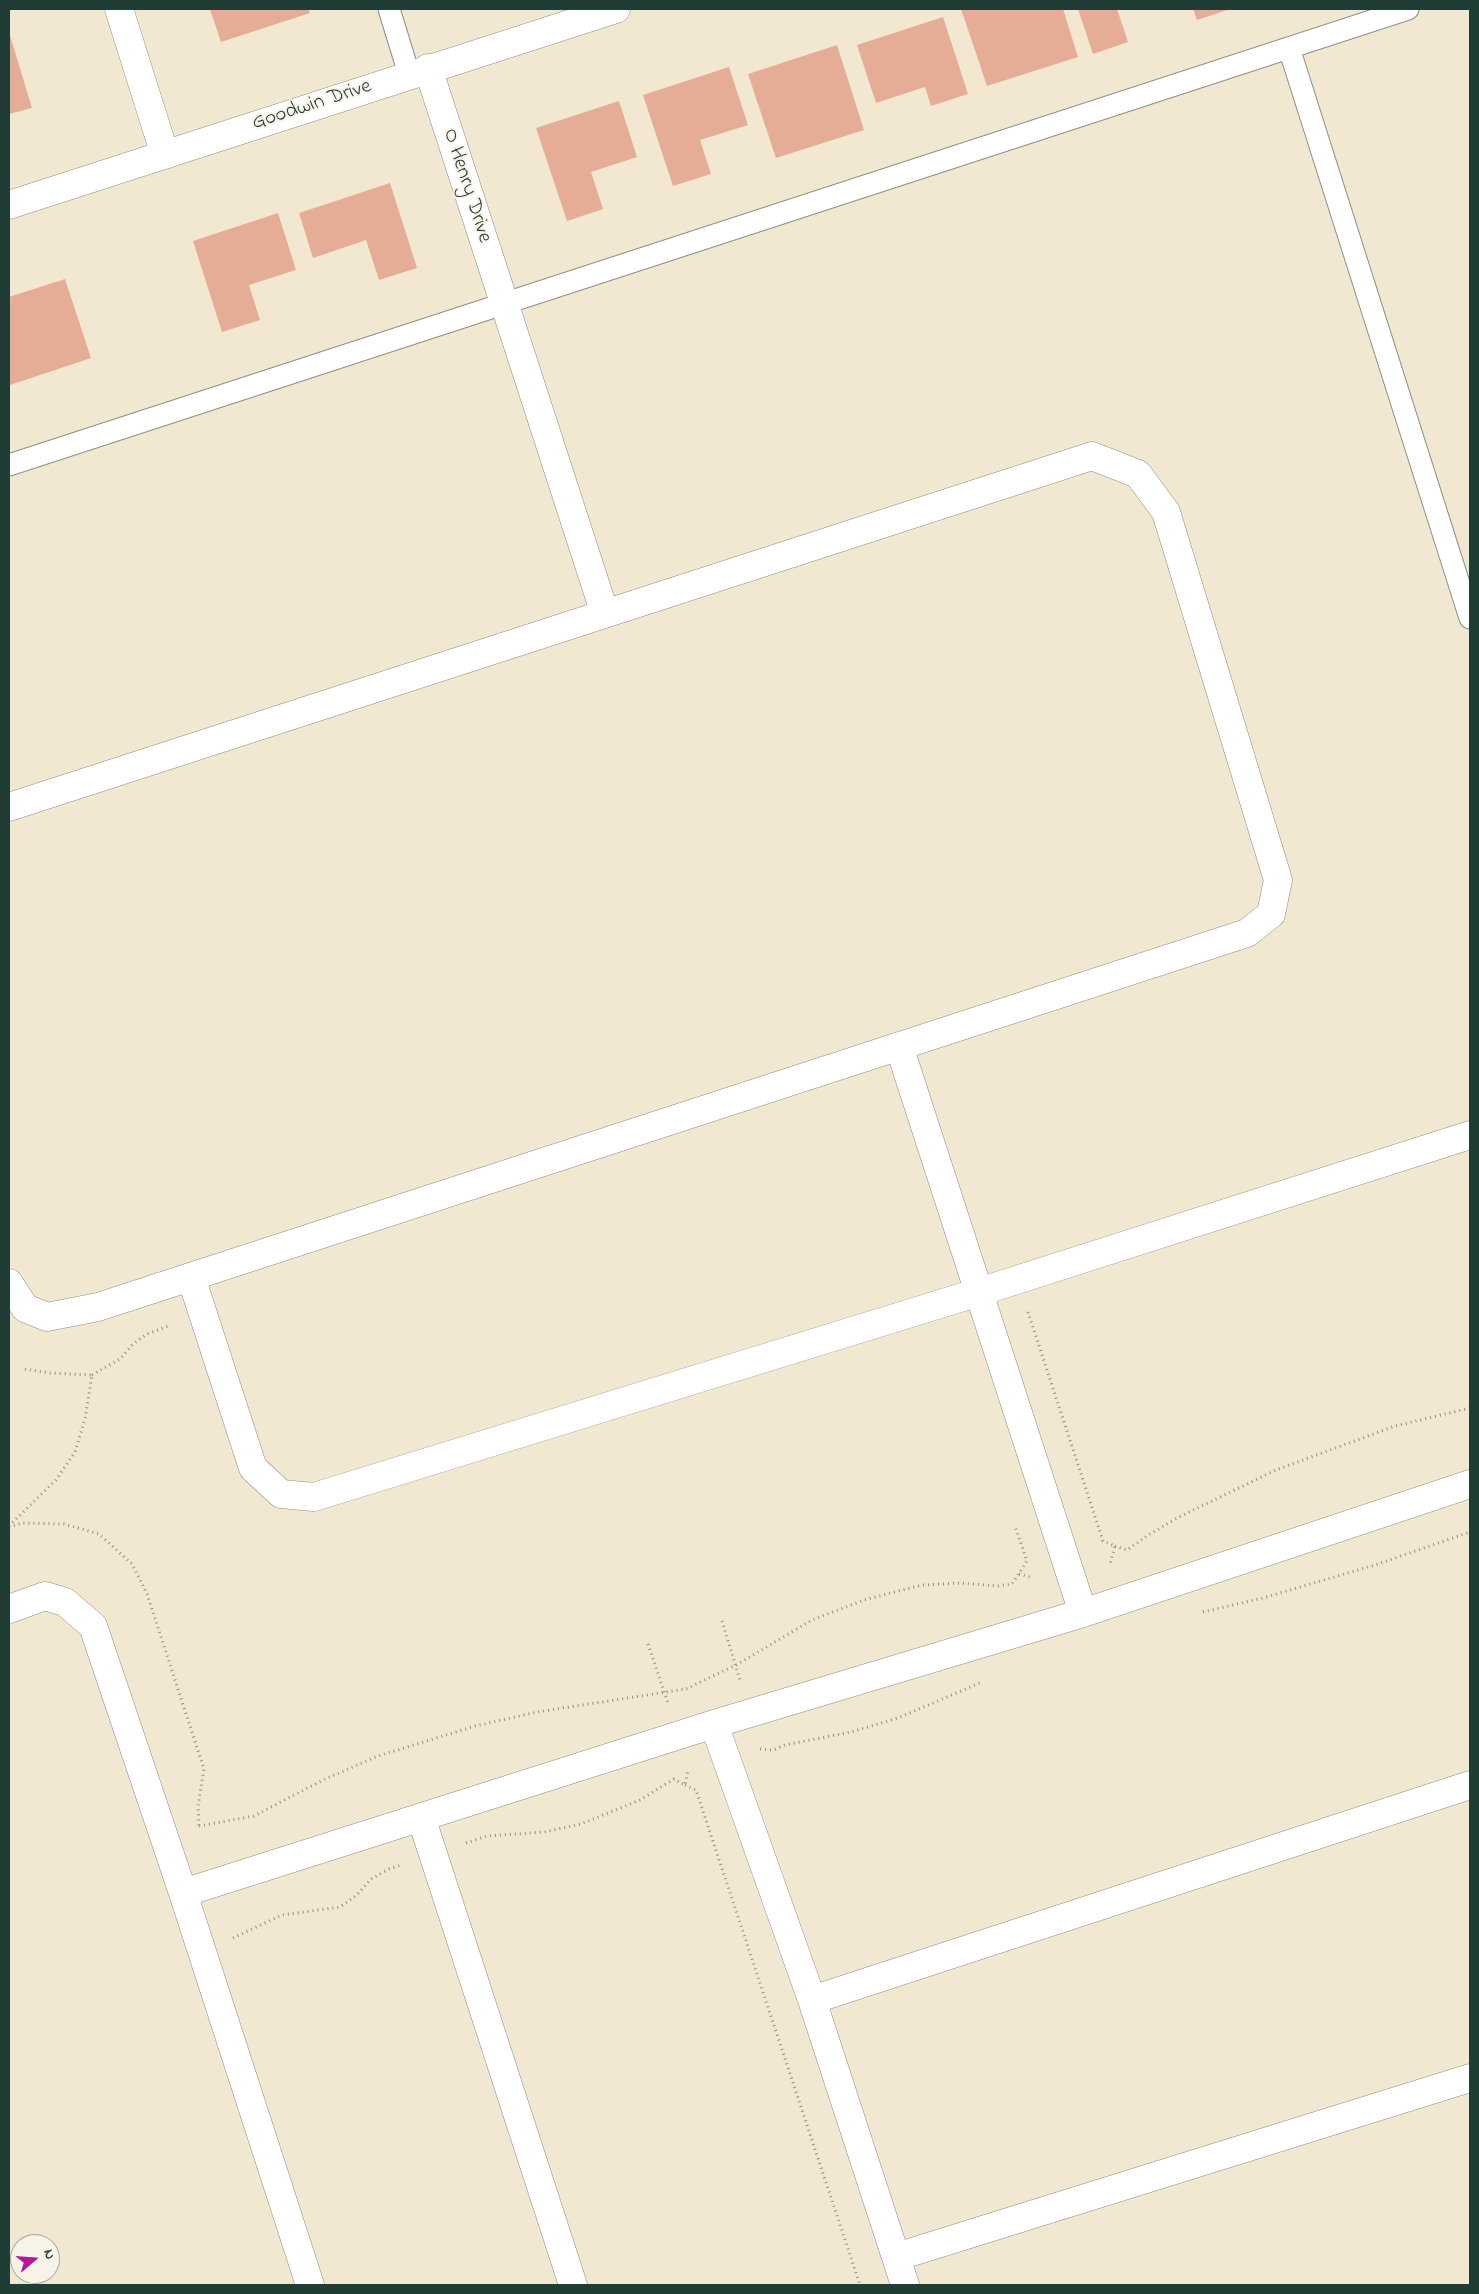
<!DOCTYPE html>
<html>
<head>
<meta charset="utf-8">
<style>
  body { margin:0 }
  #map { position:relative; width:1479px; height:2294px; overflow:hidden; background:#f2e8d1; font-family:"Indie Flower",sans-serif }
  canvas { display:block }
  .frame { position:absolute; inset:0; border:10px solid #1f3d34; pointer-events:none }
  .north { position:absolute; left:10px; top:2234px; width:50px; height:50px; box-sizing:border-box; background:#f7f3e8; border:1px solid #a1aaa0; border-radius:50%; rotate:72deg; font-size:14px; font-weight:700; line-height:20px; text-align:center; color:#1f3d34 }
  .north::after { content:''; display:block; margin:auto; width:18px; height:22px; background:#b5179e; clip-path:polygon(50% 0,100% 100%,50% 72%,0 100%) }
</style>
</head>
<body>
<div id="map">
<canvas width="1479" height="2294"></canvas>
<div class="frame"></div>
<div class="north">N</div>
</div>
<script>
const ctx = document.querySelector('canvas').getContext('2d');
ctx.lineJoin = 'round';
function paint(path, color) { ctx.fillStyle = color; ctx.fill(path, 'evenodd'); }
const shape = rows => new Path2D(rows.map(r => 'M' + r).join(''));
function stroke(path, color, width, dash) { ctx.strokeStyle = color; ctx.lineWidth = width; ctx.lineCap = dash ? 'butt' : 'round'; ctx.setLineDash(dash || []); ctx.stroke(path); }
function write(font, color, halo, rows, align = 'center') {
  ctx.font = font + ' "Indie Flower",sans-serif'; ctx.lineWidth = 4; ctx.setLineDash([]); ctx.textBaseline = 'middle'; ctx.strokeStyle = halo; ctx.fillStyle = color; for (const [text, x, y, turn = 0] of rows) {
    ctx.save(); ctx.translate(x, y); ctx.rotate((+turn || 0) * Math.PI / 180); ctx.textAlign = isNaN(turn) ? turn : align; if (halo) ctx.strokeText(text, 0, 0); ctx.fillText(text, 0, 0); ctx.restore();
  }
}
const building = shape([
  [210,9,308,9,310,13,221,42],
  [961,9,1063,9,1078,57,987,86],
  [1078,9,1117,9,1128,42,1093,54],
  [1193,9,1230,9,1197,20],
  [943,17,968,94,931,106,925,87,876,103,857,45],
  [9,32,32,108,9,114],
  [837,45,864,130,776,158,748,74],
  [729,67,748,125,700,140,711,174,673,186,643,95],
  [619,101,637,157,591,172,603,209,567,221,536,128],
  [390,183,417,268,379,280,366,240,313,258,299,213],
  [278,213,296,270,249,285,260,320,222,332,193,241],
  [65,279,91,358,10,385,9,297]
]);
const path = shape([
  [1028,1312,1103,1541,1115,1546,1110,1564],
  [92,1375,120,1359,133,1344,147,1334,171,1325],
  [9,1526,56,1480,75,1452,85,1419,92,1375,50,1373,24,1369],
  [9,1527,23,1523,64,1524,99,1534,132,1564,147,1594,204,1769,198,1806,199,1826],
  [1115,1546,1127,1550,1150,1534,1177,1518,1276,1470,1395,1426,1470,1408],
  [1019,1574,1033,1578],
  [1203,1612,1263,1598,1375,1565,1470,1532],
  [722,1621,740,1680],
  [648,1644,668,1703],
  [760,1749,773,1750,785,1745,851,1732,898,1718,982,1682],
  [685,1785,696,1790,860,2285],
  [199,1826,254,1816,323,1780,378,1756,475,1726,537,1712,686,1689,736,1665,812,1620,864,1600,922,1585,960,1583,998,1586,1012,1584,1027,1561,1015,1526],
  [466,1843,487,1836,544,1832,581,1824,640,1800,674,1779,685,1785,688,1770],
  [233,1938,282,1915,340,1907,357,1895,371,1879,389,1869,401,1865]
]);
const service = shape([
  [389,9,409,74],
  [1289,48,1470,618],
  [9,465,1408,9]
]);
const minor = shape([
  [119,9,165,155],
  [428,68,605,614],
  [9,205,616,9],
  [9,807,1092,456,1138,474,1166,512,1278,880,1271,914,1247,933,98,1307,47,1317,25,1308,9,1283],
  [899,1046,1083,1613],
  [191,1277,253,1468,281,1494,314,1497,979,1292,1470,1135],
  [9,1609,45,1596,65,1602,93,1626,183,1893,310,2285],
  [714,1724,812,2000,905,2285],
  [421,1817,573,2285],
  [183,1893,714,1724,1083,1613,1470,1484],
  [812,2000,1470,1785],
  [896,2257,1470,2078]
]);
const streetNames = [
  ["Goodwin Drive",312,106,-18],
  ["O Henry Drive",466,186,72]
];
paint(building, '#e6ad96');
stroke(service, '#889282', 23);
stroke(minor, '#889282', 29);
stroke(path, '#889282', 3, [1, 4]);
stroke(service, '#fff', 21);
stroke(minor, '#fff', 28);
write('21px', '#1f3d34', '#f7f3e8', streetNames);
</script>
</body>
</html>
